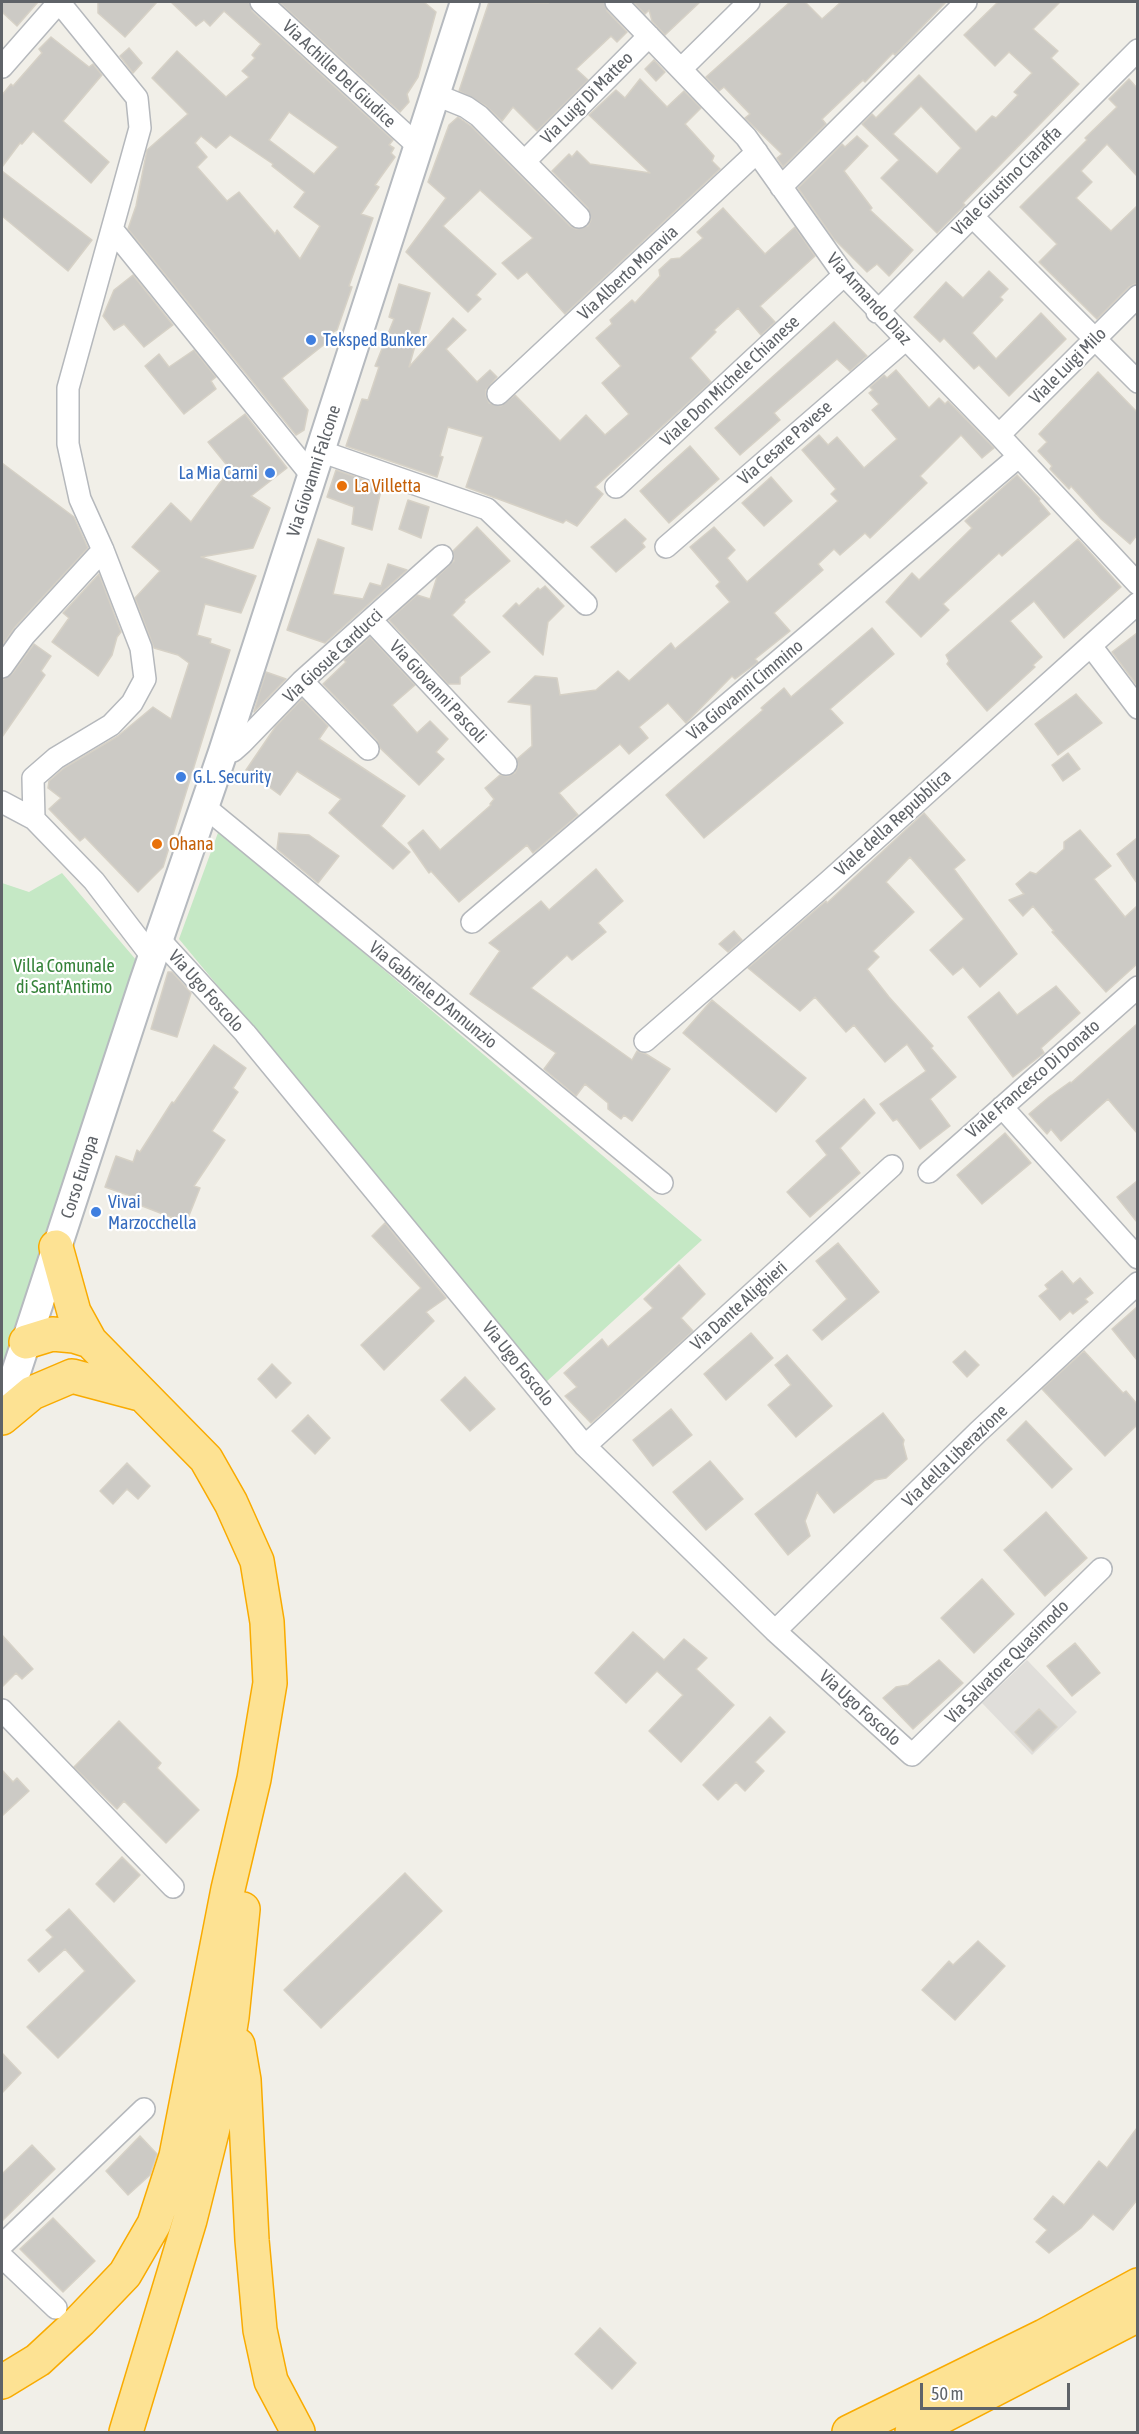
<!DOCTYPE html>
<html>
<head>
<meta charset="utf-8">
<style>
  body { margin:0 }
  #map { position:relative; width:1139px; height:2434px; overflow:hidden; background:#f1efe8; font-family:"Asap Condensed",sans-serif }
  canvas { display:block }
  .frame { position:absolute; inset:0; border:3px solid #5f6368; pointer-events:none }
  .scale { position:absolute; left:920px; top:2383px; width:150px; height:27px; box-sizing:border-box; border:3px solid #5f6368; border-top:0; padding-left:8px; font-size:18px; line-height:21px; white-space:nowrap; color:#5f6368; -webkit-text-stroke:4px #fff; paint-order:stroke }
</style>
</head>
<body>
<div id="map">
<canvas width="1139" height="2434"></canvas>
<div class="frame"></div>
<div class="scale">50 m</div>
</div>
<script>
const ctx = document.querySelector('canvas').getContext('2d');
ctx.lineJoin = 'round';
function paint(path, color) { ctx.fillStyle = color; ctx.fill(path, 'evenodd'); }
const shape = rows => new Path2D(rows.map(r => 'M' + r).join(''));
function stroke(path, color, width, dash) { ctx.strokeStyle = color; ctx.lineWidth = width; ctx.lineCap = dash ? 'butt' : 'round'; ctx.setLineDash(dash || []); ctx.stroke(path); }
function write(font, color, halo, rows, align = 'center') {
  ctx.font = font + ' "Asap Condensed",sans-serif'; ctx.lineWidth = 4.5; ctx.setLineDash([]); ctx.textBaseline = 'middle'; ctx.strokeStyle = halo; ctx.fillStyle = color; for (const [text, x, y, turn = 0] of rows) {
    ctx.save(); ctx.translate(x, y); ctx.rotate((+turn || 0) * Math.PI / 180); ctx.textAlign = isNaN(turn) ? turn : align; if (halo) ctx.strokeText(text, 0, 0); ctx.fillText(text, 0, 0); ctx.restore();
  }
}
const industrial = shape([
  [1027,1660,1077,1712,1032,1755,982,1703]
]);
const green = shape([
  [219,830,702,1240,546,1382,179,939],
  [62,873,137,961,2,1378,2,883,29,892]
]);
const building = shape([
  [2,2,38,2,17,26,2,12,2,2],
  [98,2,157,2,125,37,98,13,98,2],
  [171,2,249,2,252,11,393,140,389,145,394,148,391,153,395,157,375,185,379,187,361,214,373,218,349,286,352,287,337,330,329,334,331,339,282,378,308,410,304,430,296,435,128,229,136,206,147,150,188,114,152,78,177,51,226,97,249,77,242,71,255,58,252,55,261,44,224,11,210,26,204,20,196,26,171,2],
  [289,112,338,147,314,174,269,140,289,112],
  [230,135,273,164,272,166,305,192,294,207,320,226,300,259,277,230,275,234,239,192,227,201,197,167,207,157,195,143,201,136,216,148,230,135],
  [279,2,424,2,436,12,418,77,407,94,409,102,400,112,279,2],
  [489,2,548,3,550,2,604,2,607,11,627,32,617,42,611,36,576,69,588,80,537,131,513,107,502,121,486,106,459,91,489,2],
  [633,2,700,2,665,35,652,21,649,10,645,14,633,2],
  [790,2,805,2,822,19,841,2,946,2,895,55,893,53,865,82,863,80,822,119,826,124,783,167,777,158,782,154,745,118,750,114,724,87,719,91,706,77,790,2],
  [998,2,1060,2,1033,29,1058,51,1051,58,1079,84,963,203,965,205,937,233,881,178,899,160,862,124,872,114,876,118,919,75,976,132,992,116,996,118,1018,95,1014,92,1032,73,1009,52,995,66,964,35,998,2],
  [921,106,961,148,937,174,893,134,921,106],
  [51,37,89,67,93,64,102,75,63,121,109,162,91,183,33,131,22,144,20,143,2,167,2,95,11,84,13,86,42,53,39,49,51,37],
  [129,48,142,63,133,73,120,56,129,48],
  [654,60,665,72,656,81,645,69,654,60],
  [640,79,667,107,684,91,701,108,685,124,714,156,712,161,720,169,565,314,527,272,518,279,502,263,533,238,480,190,443,226,496,274,476,295,481,299,468,312,406,252,446,198,428,182,449,125,458,117,471,126,570,226,576,229,588,226,591,220,588,208,552,171,569,154,572,157,577,151,590,164,650,173,589,115,616,90,625,98,640,79],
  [1129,79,1137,88,1137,176,1107,144,1081,171,1092,182,1076,198,1111,231,1137,206,1137,283,1129,287,1097,319,1039,262,1057,244,1020,207,1087,140,1085,138,1117,107,1109,99,1129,79],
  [857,136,868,146,844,171,872,208,870,210,913,250,889,276,877,264,867,272,834,239,798,188,842,144,845,147,857,136],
  [2,171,92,240,68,271,2,216,2,171],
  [723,208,765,254,795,227,815,256,760,306,775,322,761,335,738,308,714,330,716,332,690,358,711,382,595,487,603,494,577,526,566,520,563,523,466,487,483,437,448,427,440,456,443,457,437,477,346,446,362,399,368,400,379,367,375,366,394,319,389,317,399,284,430,293,409,367,453,318,466,330,446,349,477,382,490,370,497,377,486,390,486,396,489,403,501,406,515,395,560,441,586,415,605,435,629,414,602,383,621,366,596,338,612,324,610,320,632,300,635,303,660,276,659,270,671,259,680,258,703,238,697,232,723,208],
  [989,271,1008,289,1000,297,1003,300,972,333,996,359,1041,313,1066,339,1009,396,979,365,974,369,944,338,940,342,914,317,946,282,963,298,989,271],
  [133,275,173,325,144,347,124,324,114,330,103,316,114,290,133,275],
  [834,322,867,356,850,371,837,359,774,413,780,420,740,455,715,428,834,322],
  [194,350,216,377,211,381,216,389,184,414,145,366,159,354,169,367,194,350],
  [896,370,929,408,939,398,945,404,948,401,994,448,982,458,961,435,920,476,927,483,870,538,865,533,840,555,834,549,818,564,823,570,774,613,790,631,755,659,758,662,735,679,732,676,686,723,668,703,639,727,648,738,629,754,620,744,559,793,578,815,533,853,527,845,459,902,431,871,429,873,408,843,423,830,440,850,491,805,490,804,494,799,485,788,500,775,508,776,515,773,518,767,517,759,532,746,531,705,508,702,535,676,557,678,560,695,596,690,618,671,629,681,671,643,675,649,730,602,716,586,720,582,690,547,714,527,735,550,727,558,747,582,838,501,831,494,836,489,802,450,819,435,828,445,837,437,864,468,897,439,872,410,879,404,869,393,873,390,870,387,884,375,887,378,896,370],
  [1098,372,1137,412,1137,535,1130,544,1101,519,1071,486,1069,489,1050,469,1052,466,1038,451,1047,442,1039,434,1098,372],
  [245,414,287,468,251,496,270,508,253,548,201,557,256,576,241,613,205,604,197,635,211,639,210,643,230,650,163,867,138,892,85,837,80,841,49,809,61,798,48,788,49,781,64,768,118,736,153,707,171,719,189,663,178,655,154,648,135,598,160,571,132,547,171,503,191,522,230,469,208,442,245,414],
  [690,446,719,479,669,523,640,491,690,446],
  [2,463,74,517,88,548,15,627,2,646,2,463],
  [336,470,382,486,372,530,352,524,354,507,327,497,336,470],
  [1017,475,1040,499,1039,501,1050,514,1002,556,999,553,943,604,949,610,921,637,886,602,912,573,919,580,972,528,965,521,1017,475],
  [771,477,792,501,764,526,742,503,771,477],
  [408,500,429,507,421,538,399,529,408,500],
  [625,519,646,539,642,543,645,547,616,572,591,547,625,519],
  [477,527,510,561,464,600,465,602,452,615,490,652,460,677,460,684,448,684,389,620,417,595,430,599,437,577,454,561,453,551,477,527],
  [318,539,344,548,333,594,363,599,370,583,381,586,388,564,407,570,325,643,287,630,318,539],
  [1078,539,1121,587,1064,638,1034,601,1010,621,1042,657,1033,665,1035,667,987,711,947,664,949,661,946,655,1078,539],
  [99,574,121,632,117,637,112,655,98,676,52,642,69,618,63,613,99,574],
  [545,586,564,606,548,622,543,655,503,616,516,603,519,606,538,588,540,590,545,586],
  [872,628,894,654,830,709,843,723,704,838,666,795,763,710,761,708,784,688,791,697,872,628],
  [1137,633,1137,683,1136,684,1112,652,1137,633],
  [370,637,415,685,392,705,417,733,430,721,448,739,436,752,444,759,419,785,380,748,377,740,323,684,346,662,344,660,370,637],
  [34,644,51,656,41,671,45,675,2,737,2,680,12,674,34,644],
  [266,672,286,679,254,712,259,694,266,672],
  [1076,694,1102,723,1058,755,1035,724,1076,694],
  [302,699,328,726,319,739,405,796,381,826,410,852,393,869,329,813,341,799,297,771,280,795,246,770,276,726,302,699],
  [1068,753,1080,769,1063,781,1052,765,1068,753],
  [924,813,965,860,954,869,1017,954,980,987,963,967,953,975,930,950,964,919,910,857,886,882,914,912,873,951,879,957,867,969,889,997,933,1046,931,1048,956,1077,930,1099,950,1126,920,1149,897,1119,893,1121,880,1104,926,1071,907,1044,885,1062,854,1025,846,1032,815,997,800,1011,748,968,826,901,827,903,924,813],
  [1080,830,1111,866,1094,879,1125,917,1137,906,1137,964,1106,992,1052,932,1054,931,1033,906,1023,916,1009,900,1024,894,1016,884,1030,872,1036,874,1064,849,1064,842,1080,830],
  [279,833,309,835,339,856,318,883,277,849,279,833],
  [1137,838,1137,883,1117,854,1137,838],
  [596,869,623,901,598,923,606,932,572,960,567,955,531,988,632,1060,637,1051,646,1054,670,1069,632,1121,624,1115,621,1119,608,1109,608,1103,585,1084,576,1096,544,1069,556,1053,470,994,500,951,489,943,541,901,549,910,596,869],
  [734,931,742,940,728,952,719,944,734,931],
  [168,972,172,972,191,993,177,1037,151,1029,168,972],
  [1056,986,1080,1013,1041,1048,1044,1053,1013,1077,968,1017,999,992,1017,1015,1056,986],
  [712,1000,806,1078,776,1112,683,1033,712,1000],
  [1137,1024,1137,1133,1108,1099,1061,1141,1051,1129,1047,1134,1029,1114,1049,1097,1070,1082,1071,1083,1137,1024],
  [214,1045,246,1068,233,1088,238,1092,212,1131,225,1140,194,1186,200,1188,186,1223,137,1204,139,1199,105,1187,116,1156,133,1162,137,1150,140,1152,172,1102,174,1103,214,1045],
  [864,1099,875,1113,840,1148,860,1173,810,1217,787,1192,827,1155,816,1141,864,1099],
  [1005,1133,1031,1163,982,1204,957,1175,1005,1133],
  [1137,1181,1137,1222,1117,1197,1137,1181],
  [385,1223,446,1298,426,1312,434,1321,384,1370,361,1345,421,1288,372,1236,385,1223],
  [838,1243,879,1292,822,1340,813,1330,847,1299,816,1261,838,1243],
  [679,1265,705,1294,681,1318,693,1331,591,1423,565,1396,577,1387,564,1373,602,1339,608,1347,653,1308,644,1299,679,1265],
  [1062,1271,1073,1284,1080,1278,1093,1293,1085,1299,1088,1302,1073,1314,1070,1311,1060,1320,1039,1296,1048,1289,1045,1285,1062,1271],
  [1137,1307,1137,1360,1112,1329,1137,1307],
  [751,1333,773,1358,726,1400,704,1374,751,1333],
  [965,1351,979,1365,967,1377,953,1362,965,1351],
  [1084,1351,1123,1393,1126,1391,1137,1404,1137,1425,1105,1456,1042,1389,1084,1351],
  [787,1355,832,1406,796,1437,768,1405,791,1385,775,1365,787,1355],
  [272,1364,291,1383,276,1398,258,1379,272,1364],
  [465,1377,495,1409,470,1431,441,1400,465,1377],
  [671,1409,692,1435,653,1466,633,1440,671,1409],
  [883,1413,904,1440,903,1444,907,1459,886,1478,875,1480,834,1513,817,1492,805,1521,810,1536,788,1555,755,1514,883,1413],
  [308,1415,330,1438,315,1454,292,1431,308,1415],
  [1026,1421,1072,1469,1052,1488,1007,1440,1026,1421],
  [710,1461,743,1499,706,1530,673,1492,710,1461],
  [127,1463,150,1486,138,1499,127,1489,113,1504,100,1491,127,1463],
  [1046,1512,1087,1558,1045,1596,1004,1550,1046,1512],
  [982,1579,1014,1614,974,1653,941,1618,982,1579],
  [633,1632,664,1660,684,1639,707,1658,696,1669,734,1705,681,1762,649,1731,683,1695,657,1671,626,1703,595,1673,633,1632],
  [2,1635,33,1669,22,1679,16,1673,2,1687,2,1635],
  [1075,1643,1100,1673,1072,1696,1047,1666,1075,1643],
  [939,1660,963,1683,913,1729,883,1698,896,1687,908,1685,939,1660],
  [1039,1709,1057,1727,1033,1751,1015,1732,1039,1709],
  [770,1717,785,1732,755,1762,764,1771,745,1791,736,1782,718,1800,703,1785,770,1717],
  [119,1721,161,1763,157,1768,199,1810,166,1843,124,1801,117,1809,74,1767,119,1721],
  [2,1770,13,1782,17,1778,29,1791,2,1816,2,1770],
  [122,1857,140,1875,114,1902,96,1884,122,1857],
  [405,1873,442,1911,321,2028,284,1990,405,1873],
  [69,1909,135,1981,58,2058,27,2027,85,1971,65,1949,39,1972,28,1960,53,1937,46,1930,69,1909],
  [978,1941,1005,1966,955,2020,922,1990,949,1961,953,1965,978,1941],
  [2,2053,21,2073,2,2093,2,2053],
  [1137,2128,1137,2200,1113,2230,1093,2214,1081,2228,1049,2253,1036,2242,1047,2230,1034,2219,1053,2196,1064,2205,1099,2161,1107,2168,1137,2128],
  [140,2136,157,2154,150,2175,128,2195,106,2171,140,2136],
  [32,2145,55,2169,2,2221,2,2174,32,2145],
  [53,2218,95,2261,63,2292,20,2249,53,2218],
  [600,2328,636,2363,612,2389,575,2354,600,2328]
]);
const street = shape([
  [261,2,418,146],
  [616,2,746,137,844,275,999,435,1138,584],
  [2,67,59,2],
  [681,69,749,2],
  [434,94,466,107,479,116,579,217],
  [525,161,649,36],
  [781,187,966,2],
  [972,216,1138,382],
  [112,229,312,476],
  [877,312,1138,50],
  [498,394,757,152],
  [999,435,1138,296],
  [320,451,487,509,586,604],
  [616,487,844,275],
  [666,547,905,340],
  [371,620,506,764],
  [1091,646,1138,708],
  [2,667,24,636,103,550],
  [302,681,368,749],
  [223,752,233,751,242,743,302,681,442,556],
  [2,802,34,819,94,881,153,958],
  [205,807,662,1183],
  [34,819,33,778,56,758,111,725,132,703,145,679,141,648,103,550,80,499,68,444,68,388,140,128,137,98,59,2],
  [472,922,1018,457],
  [159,939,245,1033,585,1446,775,1631,912,1755,1101,1569],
  [645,1041,828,882,1138,603],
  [1002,1107,1138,1258],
  [929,1172,1138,987],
  [585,1446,892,1166],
  [775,1631,978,1432,1138,1283],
  [2,1710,173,1887],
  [2,2245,144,2109],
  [2,2257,56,2308]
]);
const secondary = shape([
  [2,1415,144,982,223,752,465,2]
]);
const highway = shape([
  [26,1342,52,1334,74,1336,90,1341],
  [2,1418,32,1393,72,1376,140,1394],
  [238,2045,244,2080,252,2240,260,2330,271,2381,298,2432],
  [2,2382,38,2360,80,2321,125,2274,154,2224,176,2156,228,1889,254,1779,270,1683,267,1622,257,1561,231,1503,206,1459,90,1341,74,1312,56,1247],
  [126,2432,190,2220,216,2116,232,2017,243,1909],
  [849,2432,1044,2336,1138,2285],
  [912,2432,1138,2315]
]);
const markers = [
  [311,340,6,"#3f7fe0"],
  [270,473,6,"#3f7fe0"],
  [342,486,6,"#e8710a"],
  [181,777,6,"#3f7fe0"],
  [157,844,6,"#e8710a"],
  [96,1212,6,"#3f7fe0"]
];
const streetNames = [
  ["Via Achille Del Giudice",339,74,43],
  ["Via Luigi Di Matteo",587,98,-45],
  ["Viale Giustino Ciaraffa",1007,181,-45],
  ["Via Alberto Moravia",628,273,-43],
  ["Via Armando Diaz",869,299,48],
  ["Viale Luigi Milo",1068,366,-45],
  ["Viale Don Michele Chianese",730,381,-43],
  ["Via Cesare Pavese",785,443,-41],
  ["Via Giovanni Falcone",314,471,-72],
  ["Via Giosuè Carducci",333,656,-43],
  ["Via Giovanni Cimmino",745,690,-40],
  ["Via Giovanni Pascoli",438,692,47],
  ["Viale della Repubblica",893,823,-42],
  ["Via Ugo Foscolo",206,991,48],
  ["Via Gabriele D'Annunzio",433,995,39],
  ["Viale Francesco Di Donato",1033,1079,-41],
  ["Corso Europa",80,1177,-72],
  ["Via Dante Alighieri",739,1306,-42],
  ["Via Ugo Foscolo",518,1364,51],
  ["Via della Liberazione",955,1456,-44],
  ["Via Salvatore Quasimodo",1007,1662,-45],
  ["Via Ugo Foscolo",860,1708,42]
];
const shopNames = [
  ["Teksped Bunker",323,340],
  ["La Mia Carni",258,473,"right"],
  ["G.L. Security",193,777],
  ["Vivai",108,1202],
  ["Marzocchella",108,1223]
];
const foodNames = [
  ["La Villetta",354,486],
  ["Ohana",169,844]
];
const parkNames = [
  ["Villa Comunale",64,966],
  ["di Sant'Antimo",64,987]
];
paint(industrial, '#e0deda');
paint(green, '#c5e8c5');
paint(building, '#cccac5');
stroke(building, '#d6d1c6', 1.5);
stroke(street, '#b5b8bc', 24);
stroke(secondary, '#b6babf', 32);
stroke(highway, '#f9ab00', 36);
stroke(street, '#fff', 21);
stroke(secondary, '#fff', 28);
stroke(highway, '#fde293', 33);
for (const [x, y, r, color] of markers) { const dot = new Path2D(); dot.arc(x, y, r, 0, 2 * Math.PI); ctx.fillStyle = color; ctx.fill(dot); stroke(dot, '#fff', 2); }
write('18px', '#5f6368', '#fff', streetNames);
write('18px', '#366cbe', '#fff', shopNames, 'left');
write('18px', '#c56008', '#fff', foodNames, 'left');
write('18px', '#348238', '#fff', parkNames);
</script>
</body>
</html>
